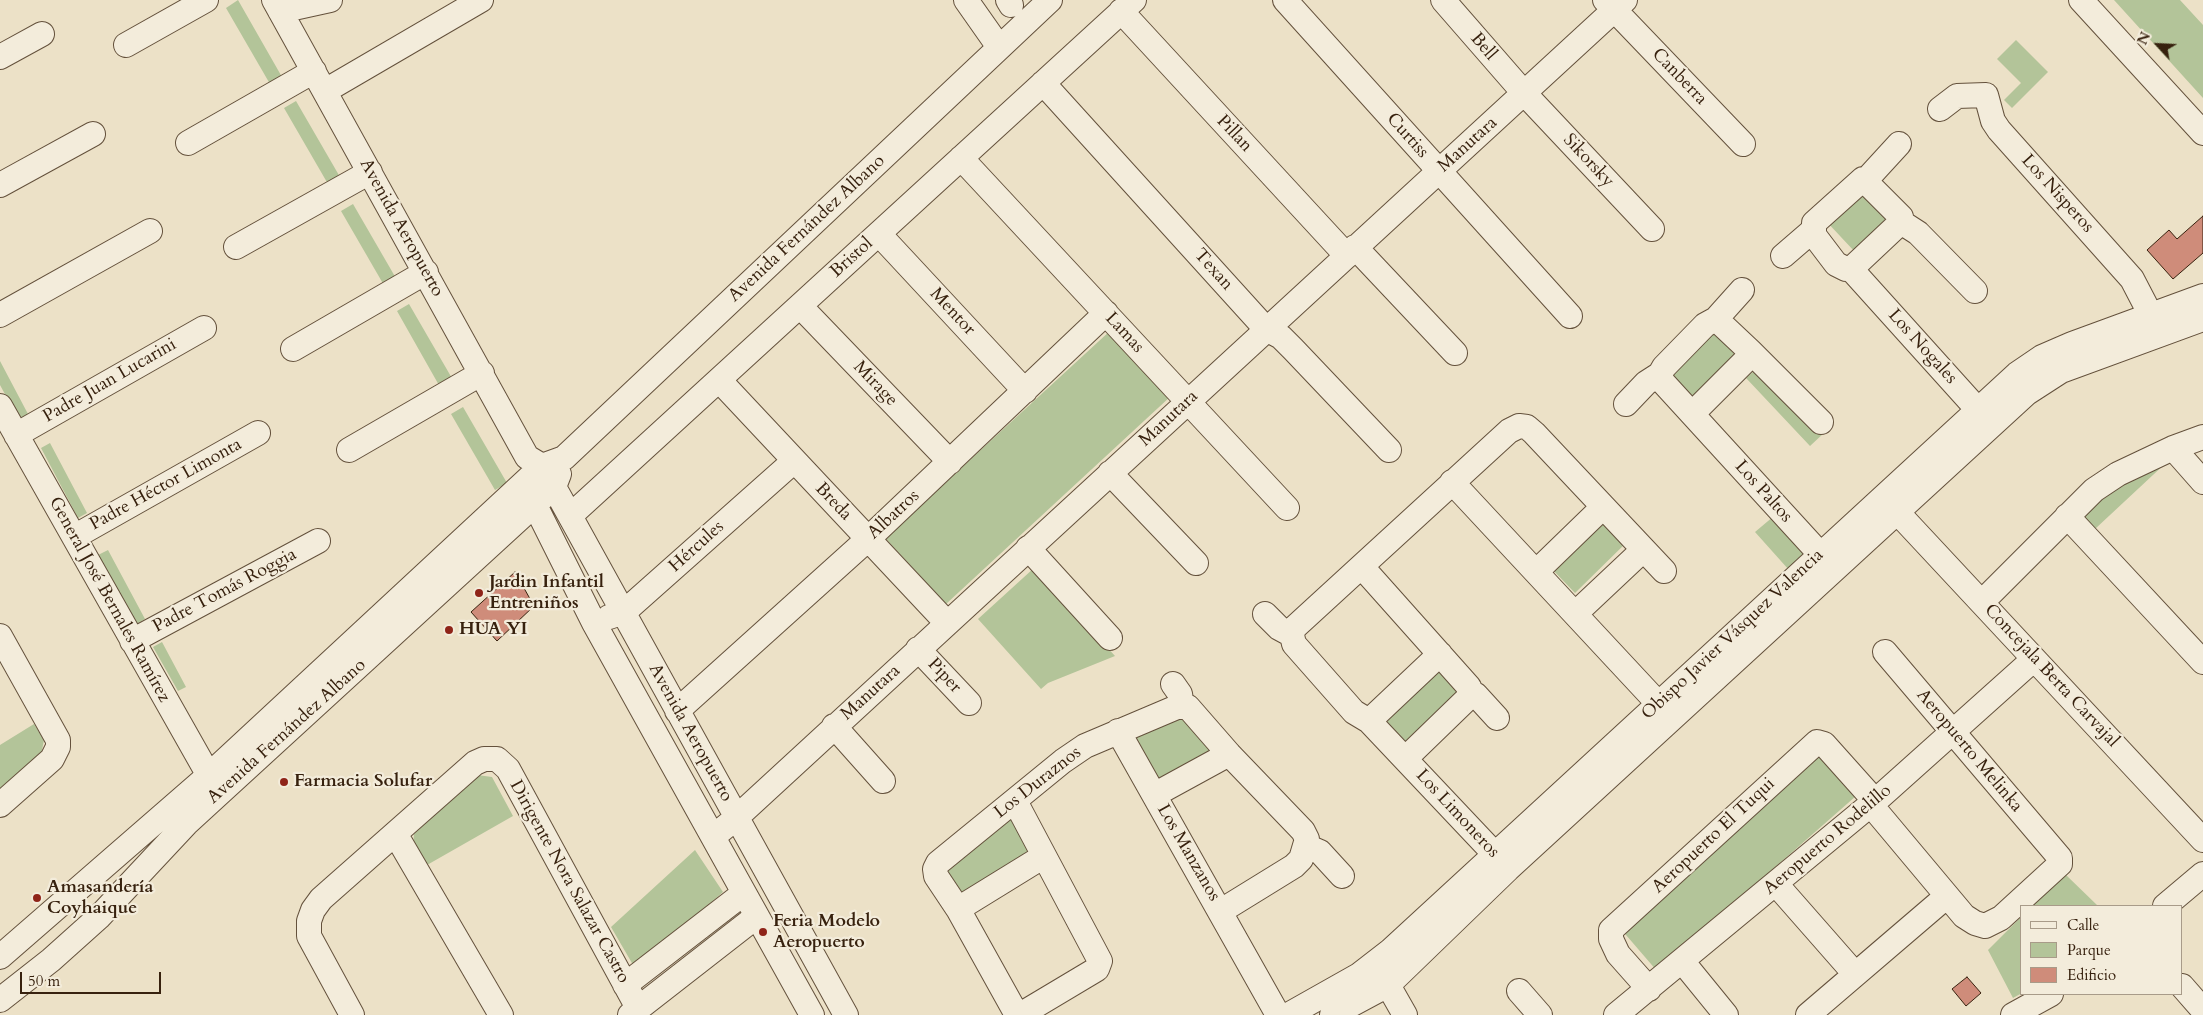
<!DOCTYPE html>
<html>
<head>
<meta charset="utf-8">
<style>
  body { margin:0 }
  #map { position:relative; width:2203px; height:1015px; overflow:hidden; background:#ece1c7; font-family:Cardo,serif }
  canvas { display:block }
  .legend { position:absolute; left:2020px; top:905px; width:162px; height:90px; box-sizing:border-box; background:#f3ecdb; border:1px solid #a89b89; margin:0; padding:6px 9px; list-style:none; font-size:15px; color:#37210e }
  .legend li { display:flex; align-items:center; gap:10px; height:25px }
  .legend b { width:25px; border:1px solid #a89b89 }
  .north { position:absolute; left:2133px; top:20px; width:50px; height:50px; -webkit-text-stroke:4px #f3ecdb; paint-order:stroke; rotate:295deg; font-size:14px; font-weight:700; line-height:20px; text-align:center; color:#37210e }
  .north::after { content:''; display:block; margin:auto; width:18px; height:22px; background:#37210e; clip-path:polygon(50% 0,100% 100%,50% 72%,0 100%) }
  .scale { position:absolute; left:20px; top:972px; width:141px; height:22px; box-sizing:border-box; border:2px solid #37210e; border-top:0; padding-left:6px; font-size:15px; line-height:18px; white-space:nowrap; color:#37210e; -webkit-text-stroke:4px #f3ecdb; paint-order:stroke }
</style>
</head>
<body>
<div id="map">
<canvas width="2203" height="1015"></canvas>
<ul class="legend">
<li><b style="height:6px;background:#f3ecdb"></b>Calle</li>
<li><b style="height:14px;background:#b3c499"></b>Parque</li>
<li><b style="height:14px;background:#cf8c7a"></b>Edificio</li>
</ul>
<div class="north">N</div>
<div class="scale">50 m</div>
</div>
<script>
const ctx = document.querySelector('canvas').getContext('2d');
ctx.lineJoin = 'round';
function paint(path, color) { ctx.fillStyle = color; ctx.fill(path, 'evenodd'); }
const shape = rows => new Path2D(rows.map(r => 'M' + r).join(''));
function stroke(path, color, width, dash) { ctx.strokeStyle = color; ctx.lineWidth = width; ctx.lineCap = dash ? 'butt' : 'round'; ctx.setLineDash(dash || []); ctx.stroke(path); }
function write(font, color, halo, rows, align = 'center') {
  ctx.font = font + ' Cardo,serif'; ctx.lineWidth = 4.5; ctx.setLineDash([]); ctx.textBaseline = 'middle'; ctx.strokeStyle = halo; ctx.fillStyle = color; for (const [text, x, y, turn = 0] of rows) {
    ctx.save(); ctx.translate(x, y); ctx.rotate((+turn || 0) * Math.PI / 180); ctx.textAlign = isNaN(turn) ? turn : align; if (halo) ctx.strokeText(text, 0, 0); ctx.fillText(text, 0, 0); ctx.restore();
  }
}
const green = shape([
  [238,0,282,77,270,84,226,8],
  [2114,0,2180,0,2203,25,2203,98],
  [2016,40,2048,72,2012,108,2004,100,2021,83,1997,59],
  [296,101,340,177,328,184,284,108],
  [1864,186,1893,218,1855,252,1826,221],
  [353,204,397,280,385,287,341,211],
  [409,304,453,380,440,387,397,311],
  [1713,329,1737,354,1689,400,1665,376],
  [1111,330,1171,396,946,604,885,538],
  [0,361,28,414,19,420,0,385],
  [1760,366,1824,433,1810,446,1746,378],
  [463,407,507,483,495,490,451,414],
  [50,443,87,513,78,518,41,448],
  [2168,461,2095,529,2080,513,2116,480],
  [1604,514,1629,540,1575,593,1551,568],
  [1774,516,1808,554,1789,570,1755,532],
  [108,550,145,619,135,625,98,555],
  [1034,568,1115,656,1048,683,1041,689,978,619],
  [162,642,186,687,178,691,153,647],
  [1438,666,1455,684,1457,693,1402,745,1380,721],
  [1178,713,1213,744,1212,758,1165,784,1148,780,1129,742,1135,729],
  [34,724,44,740,41,755,0,790,0,745],
  [1818,753,1856,796,1657,971,1620,928],
  [477,775,492,777,513,816,427,865,413,848,414,834],
  [1009,816,1035,856,961,898,947,879,946,867],
  [695,850,723,892,636,970,611,927],
  [2065,874,2098,906,2032,906],
  [2022,916,2022,993,2013,998,1988,950]
]);
const building = shape([
  [2203,216,2203,253,2173,279,2147,250,2169,230,2177,239,2203,216],
  [515,572,534,606,497,641,471,612,515,572],
  [1967,977,1981,993,1966,1006,1952,989,1967,977]
]);
const minor = shape([
  [274,0,527,457,542,466,554,487,846,1015],
  [966,0,999,47],
  [1008,0,1011,5],
  [1285,0,1570,316],
  [1443,0,1524,93,1652,229],
  [1605,0,1743,144],
  [2081,0,2203,133],
  [280,11,330,0],
  [1121,11,1347,256],
  [126,45,206,0],
  [0,57,42,34],
  [1043,83,1266,329,1281,337,1293,349,1389,450],
  [325,91,481,0],
  [1940,109,1957,96,1986,95,1993,121,1999,130,2132,279,2145,304,2153,329],
  [188,143,314,71],
  [961,158,1287,508],
  [1866,180,1899,144],
  [0,185,93,134],
  [1901,222,1918,233,1975,291],
  [879,234,1025,391],
  [236,247,370,172],
  [1355,247,1455,353],
  [1783,256,1812,231],
  [1851,269,1901,222,1901,217,1863,179,1814,223,1814,235,1836,264,1846,269,1851,269,1988,421],
  [800,306,950,462],
  [0,315,150,231],
  [1716,319,1742,290],
  [293,349,426,272],
  [1750,351,1821,422],
  [719,380,947,623],
  [1626,404,1646,383,1660,374],
  [0,406,216,788],
  [1693,413,1750,356,1750,351,1716,319,1705,325,1664,367,1660,374,1660,379,1831,566],
  [16,435,204,328],
  [2173,448,2203,482],
  [349,450,482,373],
  [1110,473,1196,563],
  [1452,482,1669,715],
  [529,493,594,623,812,1015],
  [1898,513,2203,840],
  [570,516,1134,0],
  [2067,516,2203,662],
  [74,537,258,433],
  [1028,548,1110,638],
  [1362,567,1469,687,1469,697,1405,759],
  [1537,571,1603,507],
  [1982,602,2094,490,2118,474,2173,448,2203,437],
  [1576,613,1643,550],
  [1265,614,1279,628,1292,635],
  [609,617,624,612,794,461],
  [0,636,58,740,58,747,52,759,0,805],
  [132,641,318,541],
  [918,649,969,703],
  [1173,684,1180,694,1182,706],
  [1470,692,1476,695,1497,718],
  [677,711,868,539,1106,313],
  [1369,721,1440,654],
  [834,726,883,781],
  [1118,731,1278,1015],
  [1154,795,1229,754],
  [1015,801,1100,961,1097,969,1020,1015],
  [1871,805,1964,916,1975,923,1985,926,2001,918,2060,864,2060,858,1885,652],
  [396,835,501,1015],
  [713,837,736,818,1625,0],
  [1306,846,1320,852,1342,876],
  [1506,866,1369,721,1354,712,1294,644,1292,635,1294,628,1509,431,1519,426,1527,427,1534,433,1664,571],
  [1776,884,1855,974],
  [2165,906,2203,874],
  [958,909,1044,856],
  [0,957,208,776,542,466,564,458,1050,0],
  [1682,961,1726,1015],
  [1380,971,1405,1015],
  [625,985,744,893],
  [2182,986,2203,1010],
  [1649,989,1618,954,1611,939,1611,930,1817,742,1824,744,1875,801],
  [1519,991,1540,1015],
  [0,1000,51,960,99,917,186,824,554,487,559,474],
  [352,1015,309,936,309,921,313,910,321,899,475,763,484,759,497,759,508,769,638,1008],
  [630,1015,757,916],
  [1017,1015,958,909,936,876,935,869,938,863,1063,761,1085,746,1177,707,1188,707,1229,754,1303,831,1307,839,1301,859,1294,866,1221,911],
  [1288,1015,1359,975,1390,951,2017,374,2042,357,2072,344,2203,296],
  [1332,1015,1388,985,1508,869,2027,393,2061,371,2203,319],
  [1616,1015,1881,796,2034,659],
  [1808,1015,1947,896],
  [2013,1015,2051,994]
]);
const markers = [
  [479,593,5,"#8f2418"],
  [449,630,5,"#8f2418"],
  [284,782,5,"#8f2418"],
  [37,898,5,"#8f2418"],
  [763,932,5,"#8f2418"]
];
const streetNames = [
  ["Bell",1483,47,49],
  ["Canberra",1679,77,46],
  ["Pillan",1234,134,47],
  ["Curtiss",1407,136,48],
  ["Manutara",1468,145,-42],
  ["Sikorsky",1588,161,47],
  ["Los Nisperos",2057,194,48],
  ["Avenida Aeropuerto",401,228,61],
  ["Avenida Fernández Albano",807,229,-43],
  ["Bristol",852,258,-42],
  ["Texan",1213,270,48],
  ["Mentor",952,312,47],
  ["Lamas",1124,333,47],
  ["Los Nogales",1922,347,48],
  ["Padre Juan Lucarini",110,381,-30],
  ["Mirage",875,384,46],
  ["Manutara",1169,419,-43],
  ["Padre Héctor Limonta",166,485,-29],
  ["Los Paltos",1763,492,48],
  ["Breda",833,502,47],
  ["Albatros",894,515,-43],
  ["Hércules",697,547,-42],
  ["Padre Tomás Roggia",225,591,-28],
  ["General José Bernales Ramírez",109,600,61],
  ["Obispo Javier Vásquez Valencia",1733,635,-43],
  ["Piper",944,676,47],
  ["Concejala Berta Carvajal",2051,676,47],
  ["Manutara",871,693,-42],
  ["Avenida Fernández Albano",287,732,-42],
  ["Avenida Aeropuerto",690,733,61],
  ["Aeropuerto Melinka",1969,751,50],
  ["Los Duraznos",1038,783,-38],
  ["Los Limoneros",1457,814,47],
  ["Aeropuerto El Tuqui",1714,836,-43],
  ["Aeropuerto Rodelillo",1828,840,-40],
  ["Los Manzanos",1188,853,60],
  ["Dirigente Nora Salazar Castro",569,882,61]
];
const poiNames = [
  ["Jardin Infantil",489,583],
  ["Entreniños",489,604],
  ["HUA YI",459,630],
  ["Farmacia Solufar",294,782],
  ["Amasandería",47,888],
  ["Coyhaique",47,909],
  ["Feria Modelo",773,922],
  ["Aeropuerto",773,943]
];
paint(green, '#b3c499');
paint(building, '#cf8c7a');
stroke(building, '#37210e', 1);
stroke(minor, '#64513c', 26);
stroke(minor, '#f3ecdb', 24);
for (const [x, y, r, color] of markers) { const dot = new Path2D(); dot.arc(x, y, r, 0, 2 * Math.PI); ctx.fillStyle = color; ctx.fill(dot); stroke(dot, '#f3ecdb', 2); }
write('18px', '#37210e', '#f3ecdb', streetNames);
write('bold 18px', '#37210e', '#f3ecdb', poiNames, 'left');
</script>
</body>
</html>
